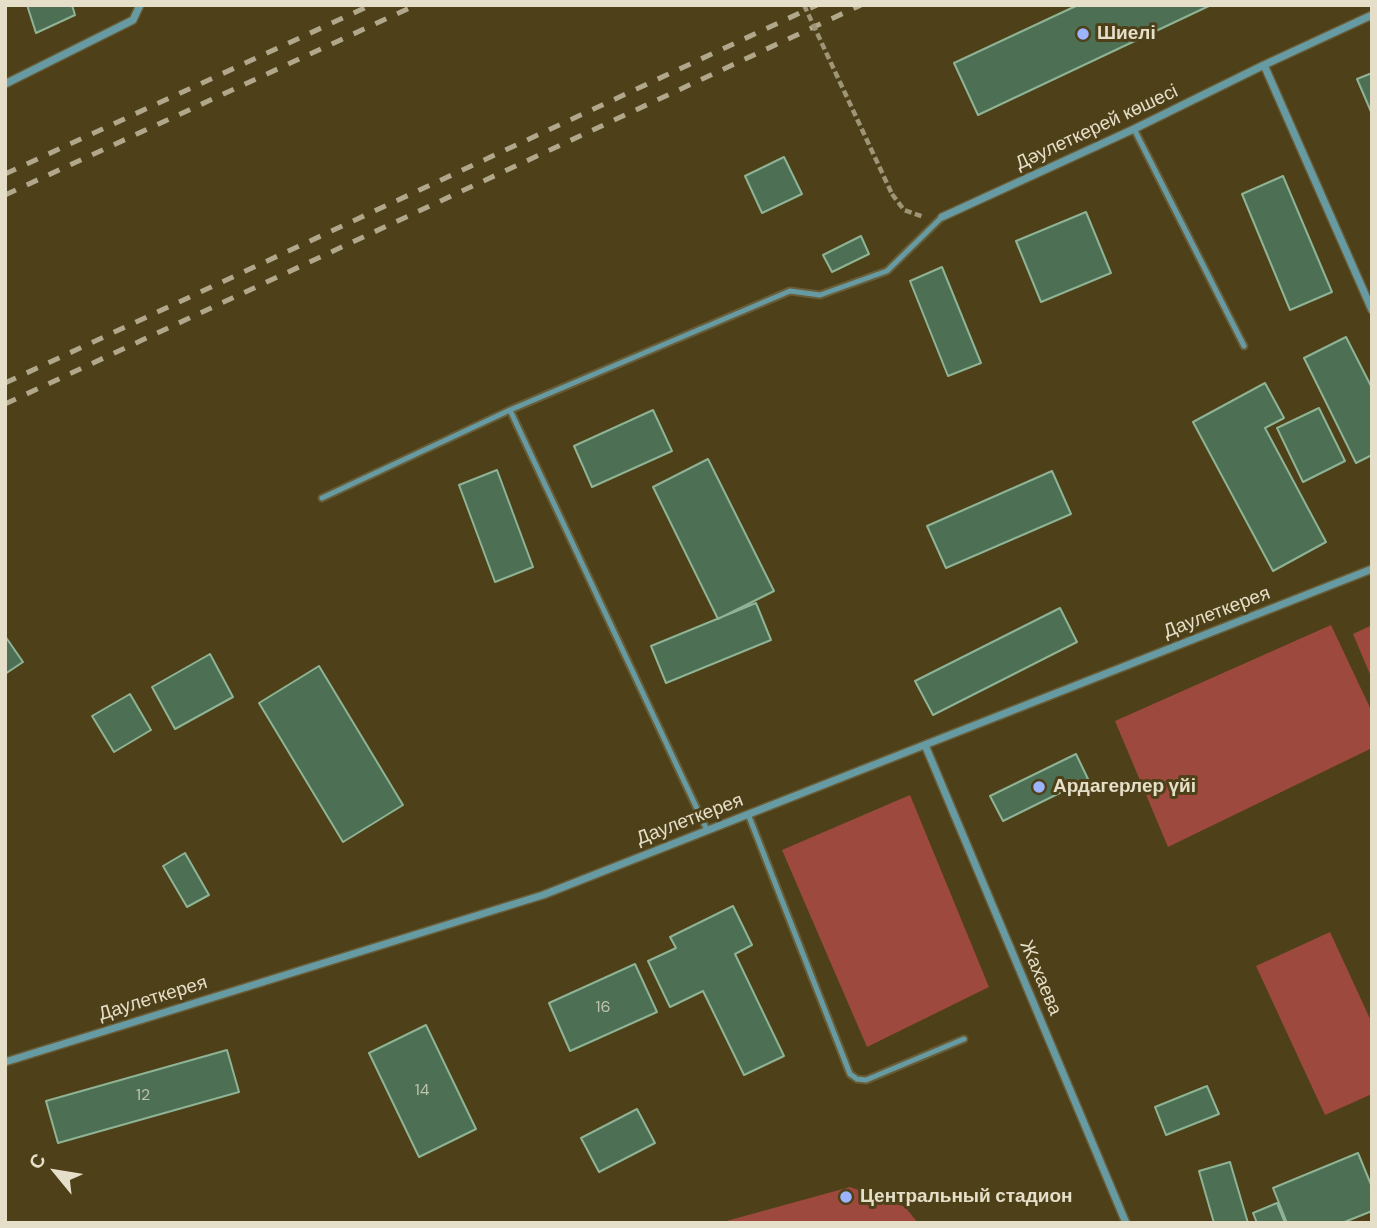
<!DOCTYPE html>
<html>
<head>
<meta charset="utf-8">
<style>
  body { margin:0 }
  #map { position:relative; width:1377px; height:1228px; overflow:hidden; background:#4e4119; font-family:"DM Sans",sans-serif }
  canvas { display:block }
  .frame { position:absolute; inset:0; border:7px solid #e5dec8; pointer-events:none }
  .north { position:absolute; left:21px; top:1137px; width:70px; height:70px; -webkit-text-stroke:5px #4e4119; paint-order:stroke; rotate:300deg; font-size:19px; font-weight:700; line-height:28px; text-align:center; color:#e5dec8 }
  .north::after { content:''; display:block; margin:auto; width:24px; height:32px; background:#e5dec8; clip-path:polygon(50% 0,100% 100%,50% 72%,0 100%) }
</style>
</head>
<body>
<div id="map">
<canvas width="1377" height="1228"></canvas>
<div class="frame"></div>
<div class="north">С</div>
</div>
<script>
const ctx = document.querySelector('canvas').getContext('2d');
ctx.lineJoin = 'round';
function paint(path, color) { ctx.fillStyle = color; ctx.fill(path, 'evenodd'); }
const shape = rows => new Path2D(rows.map(r => 'M' + r).join(''));
function stroke(path, color, width, dash) { ctx.strokeStyle = color; ctx.lineWidth = width; ctx.lineCap = dash ? 'butt' : 'round'; ctx.setLineDash(dash || []); ctx.stroke(path); }
function write(font, color, halo, rows, align = 'center') {
  ctx.font = font + ' "DM Sans",sans-serif'; ctx.lineWidth = 6; ctx.setLineDash([]); ctx.textBaseline = 'middle'; ctx.strokeStyle = halo; ctx.fillStyle = color; for (const [text, x, y, turn = 0] of rows) {
    ctx.save(); ctx.translate(x, y); ctx.rotate((+turn || 0) * Math.PI / 180); ctx.textAlign = isNaN(turn) ? turn : align; if (halo) ctx.strokeText(text, 0, 0); ctx.fillText(text, 0, 0); ctx.restore();
  }
}
const green = shape([
  [1331,625,1372,712,1372,748,1168,847,1115,721],
  [1372,625,1372,679,1353,634],
  [910,795,989,987,867,1047,782,850],
  [1330,932,1372,1023,1372,1094,1325,1115,1256,966],
  [850,1187,905,1207,918,1223,719,1223]
]);
const building = shape([
  [27,5,72,5,75,15,36,33,27,5],
  [1078,5,1211,5,978,115,954,63,1078,5],
  [1372,73,1372,114,1357,79,1372,73],
  [784,157,802,194,762,213,745,176,784,157],
  [1283,176,1332,292,1290,310,1242,194,1283,176],
  [1086,212,1111,273,1041,302,1016,241,1086,212],
  [861,236,869,254,832,272,823,255,861,236],
  [942,267,981,363,948,376,910,281,942,267],
  [1346,337,1372,388,1372,455,1356,463,1304,358,1346,337],
  [1265,383,1284,418,1265,428,1326,542,1273,571,1193,422,1265,383],
  [1319,408,1345,461,1303,482,1277,428,1319,408],
  [653,410,672,451,592,487,574,446,653,410],
  [708,459,774,591,718,619,653,487,708,459],
  [497,470,533,567,495,582,459,485,497,470],
  [1052,471,1071,514,946,568,927,526,1052,471],
  [756,603,771,640,666,683,651,646,756,603],
  [1060,608,1077,642,933,715,915,681,1060,608],
  [5,636,23,662,5,674,5,636],
  [210,654,233,697,175,729,152,687,210,654],
  [319,666,403,805,343,842,259,703,319,666],
  [130,694,151,730,114,752,92,716,130,694],
  [1076,754,1088,779,1003,821,990,796,1076,754],
  [185,853,209,895,187,907,163,866,185,853],
  [733,906,752,945,735,954,784,1056,744,1075,703,991,670,1007,648,961,676,948,670,937,733,906],
  [635,964,657,1012,570,1051,549,1003,635,964],
  [426,1025,476,1129,419,1157,369,1053,426,1025],
  [227,1050,239,1092,58,1143,46,1101,227,1050],
  [1207,1086,1219,1114,1166,1135,1155,1107,1207,1086],
  [637,1109,655,1143,599,1172,581,1138,637,1109],
  [1358,1153,1372,1187,1372,1211,1342,1223,1287,1223,1273,1188,1358,1153],
  [1230,1162,1248,1223,1214,1223,1199,1171,1230,1162],
  [1277,1203,1285,1223,1257,1223,1253,1213,1277,1203]
]);
const path = shape([
  [892,194,904,210,924,217]
]);
const service = shape([
  [1134,129,1244,346],
  [510,410,790,291,820,295,887,271,942,217],
  [322,498,510,410,707,830],
  [748,814,850,1074,857,1079,866,1080,964,1039]
]);
const minor = shape([
  [1372,15,1264,65,1372,310],
  [5,84,133,20,140,5],
  [942,217,1134,129,1264,65],
  [925,745,1126,1223],
  [5,1062,543,895,1372,569]
]);
const rail = shape([
  [5,174,371,5],
  [5,195,416,5],
  [5,383,817,5],
  [5,404,861,5]
]);
const pathBridge = shape([
  [804,5,892,194]
]);
const markers = [
  [1083,34,7,"#9cb4fd"],
  [1039,787,7,"#9cb4fd"],
  [846,1197,7,"#9cb4fd"]
];
const numberNames = [
  ["16",603,1008],
  ["14",422,1091],
  ["12",143,1096]
];
const poiNames = [
  ["Шиелі",1097,34],
  ["Ардагерлер үйі",1053,787],
  ["Центральный стадион",860,1197]
];
const streetNames = [
  ["Дәулеткерей көшесі",1097,128,-25],
  ["Даулеткерея",1217,613,-21],
  ["Даулеткерея",690,820,-21],
  ["Жахаева",1040,978,67],
  ["Даулеткерея",153,999,-17]
];
paint(green, '#9d493d');
paint(building, '#4d7054');
stroke(building, '#8fb495', 2);
stroke(service, '#695d38', 9);
stroke(minor, '#695d38', 10);
stroke(path, '#9e9476', 4.5, [7, 3.5]);
stroke(service, '#679ba4', 5);
stroke(minor, '#679ba4', 7);
stroke(rail, '#b1a88b', 5, [12, 12]);
stroke(pathBridge, '#9e9476', 4.5, [7, 3.5]);
for (const [x, y, r, color] of markers) { const dot = new Path2D(); dot.arc(x, y, r, 0, 2 * Math.PI); ctx.fillStyle = color; ctx.fill(dot); stroke(dot, '#4e4119', 2.5); }
write('16px', '#bfc2ab', null, numberNames);
write('bold 19px', '#e5dec8', '#4e4119', poiNames, 'left');
write('19px', '#e5dec8', '#4e4119', streetNames);
</script>
</body>
</html>
